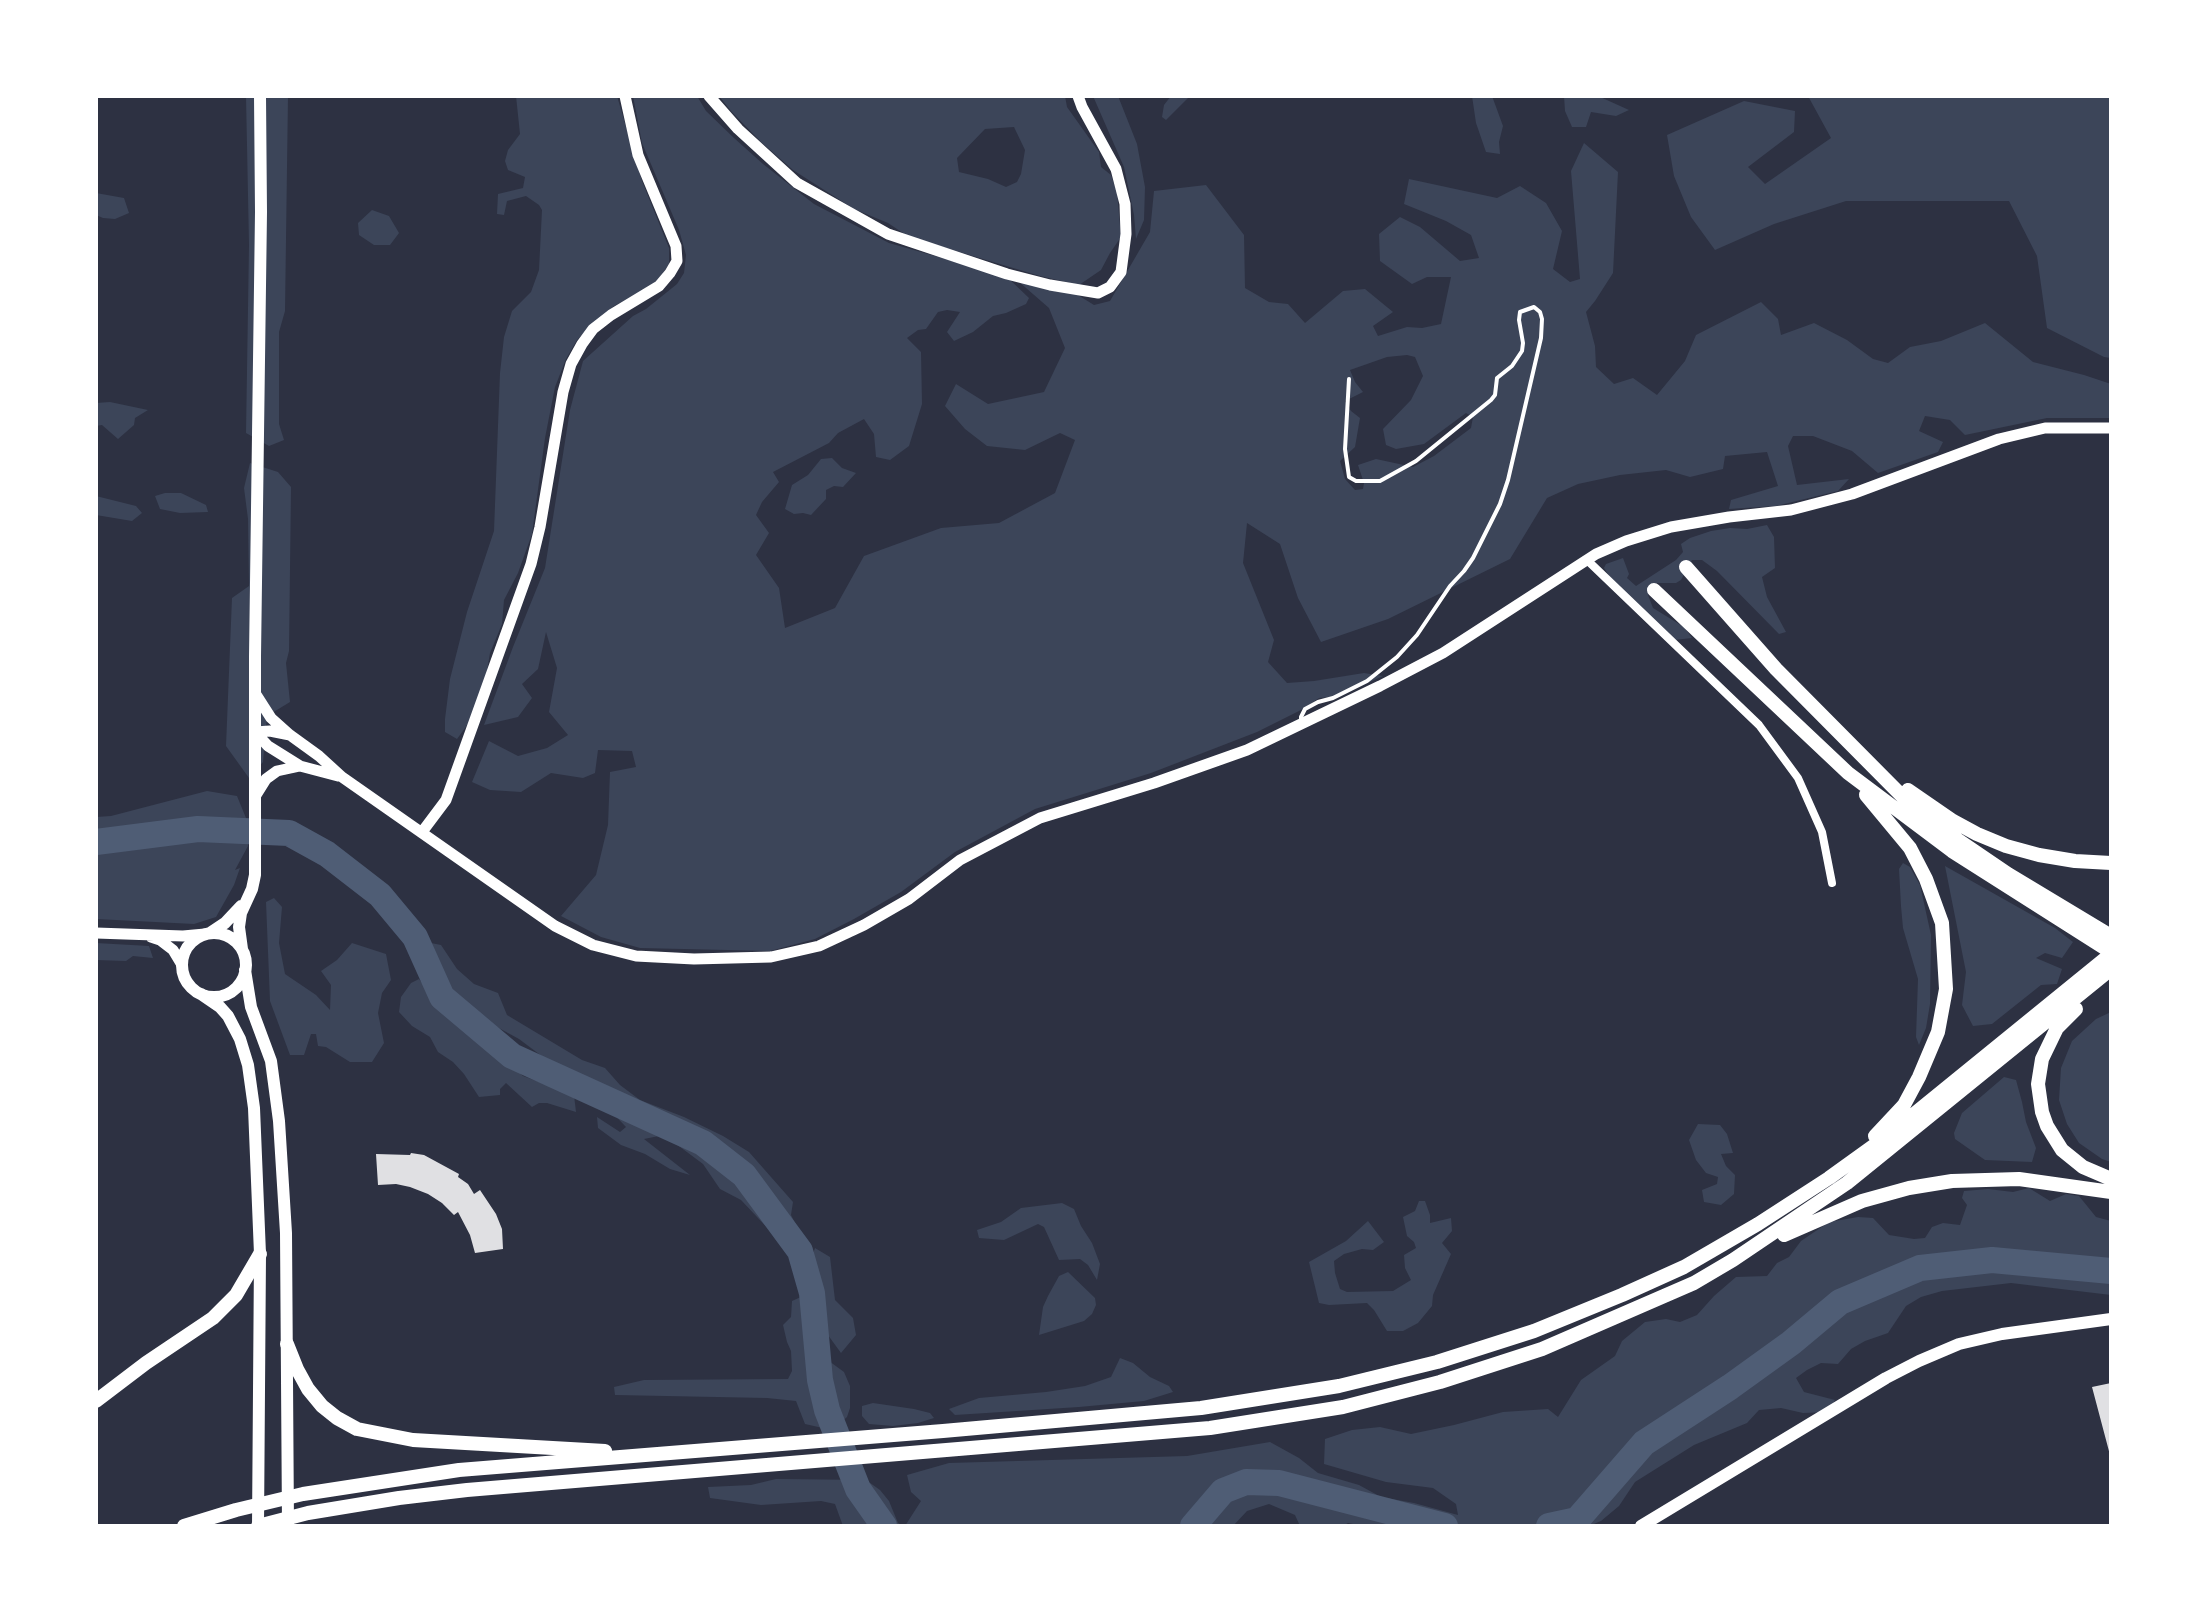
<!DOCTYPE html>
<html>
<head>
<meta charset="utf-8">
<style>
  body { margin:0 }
  #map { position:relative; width:2207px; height:1622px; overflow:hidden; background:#2d3142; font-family:"Source Serif 4",serif }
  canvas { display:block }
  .frame { position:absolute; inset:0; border:98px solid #fff; pointer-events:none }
</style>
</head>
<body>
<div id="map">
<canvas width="2207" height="1622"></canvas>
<div class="frame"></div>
</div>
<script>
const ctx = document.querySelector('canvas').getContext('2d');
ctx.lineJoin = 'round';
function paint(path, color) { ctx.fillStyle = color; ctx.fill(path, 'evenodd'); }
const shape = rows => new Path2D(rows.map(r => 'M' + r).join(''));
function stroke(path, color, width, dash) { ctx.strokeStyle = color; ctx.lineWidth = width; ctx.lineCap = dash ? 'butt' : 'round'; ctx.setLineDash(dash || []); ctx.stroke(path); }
const green = shape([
  [246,96,288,96,285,311,279,332,279,424,284,440,269,446,246,433,249,245],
  [516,96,617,96,642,181,669,248,669,264,660,277,651,286,614,306,596,321,577,340,566,359,555,387,545,438,532,534,518,573,504,600,502,624,490,653,484,688,471,720,457,739,445,732,445,719,450,679,467,612,494,531,500,373,504,337,512,311,531,292,539,270,542,210,539,205,526,196,507,201,504,215,497,214,498,194,523,188,525,177,508,170,505,161,508,150,520,134],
  [633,96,697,96,706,111,734,138,763,164,814,204,889,243,1006,276,1029,298,1026,304,1006,313,993,316,973,332,954,341,947,332,960,312,947,310,938,312,926,329,918,330,907,338,921,352,922,404,909,446,890,460,876,457,874,434,864,419,838,433,829,443,773,472,779,482,762,502,756,515,769,533,756,555,779,588,785,628,835,608,864,556,941,528,999,523,1055,493,1075,440,1060,433,1025,450,987,446,965,429,945,406,956,384,988,404,1044,392,1065,348,1049,308,1018,281,1058,292,1073,292,1094,305,1110,301,1150,232,1154,191,1206,185,1244,235,1245,288,1269,302,1288,304,1305,323,1343,291,1365,289,1393,312,1373,326,1378,336,1407,327,1422,328,1441,324,1451,277,1427,277,1412,284,1380,261,1379,234,1400,217,1420,227,1460,261,1479,258,1471,235,1446,221,1404,204,1409,179,1497,198,1520,186,1546,203,1562,231,1553,269,1570,282,1580,279,1571,171,1584,143,1618,172,1613,273,1595,301,1586,312,1595,346,1596,367,1614,384,1633,378,1657,395,1685,361,1696,335,1761,302,1778,319,1781,335,1814,323,1847,340,1873,359,1888,363,1910,347,1941,341,1985,323,2033,362,2084,375,2111,384,2111,418,2047,418,1965,435,1950,420,1925,416,1919,431,1943,442,1938,452,1878,473,1852,451,1813,436,1793,436,1788,446,1797,485,1849,479,1838,491,1776,506,1729,509,1731,500,1778,486,1767,452,1725,456,1723,469,1690,477,1666,470,1620,475,1578,484,1547,498,1510,559,1388,619,1321,642,1298,598,1280,544,1247,523,1243,563,1274,640,1268,662,1287,683,1314,681,1364,673,1383,676,1339,696,1319,698,1301,710,1257,732,1151,773,1035,809,955,852,901,892,854,919,815,939,770,951,640,948,601,937,561,916,596,875,608,825,610,772,636,767,632,751,598,750,595,773,583,778,551,773,521,792,490,790,472,782,489,741,518,756,547,748,568,735,549,712,557,668,546,632,538,669,522,684,532,698,518,717,484,725,513,647,545,568,570,410,583,361,633,316,646,309,677,284,684,273,686,255,679,230,642,143],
  [1407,355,1415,357,1423,376,1411,400,1383,429,1386,445,1396,449,1424,444,1466,413,1473,417,1471,428,1434,456,1413,467,1376,459,1358,465,1364,483,1363,489,1355,490,1345,479,1340,461,1355,447,1360,418,1351,411,1345,401,1363,392,1355,382,1350,370,1387,357],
  [719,96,1065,96,1067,107,1099,152,1101,167,1111,175,1117,192,1121,237,1110,253,1101,270,1079,285,1040,276,909,237,888,223,854,209,793,170,761,142,731,111],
  [1014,127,1025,150,1021,174,1017,182,1006,187,988,179,959,172,957,158,985,129],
  [1093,96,1118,96,1137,144,1145,187,1144,220,1136,239,1134,215,1124,167],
  [1171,96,1190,96,1166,120,1162,117,1164,105],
  [1472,96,1492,96,1503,126,1499,142,1500,154,1486,152,1476,123],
  [1564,96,1598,96,1629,110,1616,116,1591,112,1586,127,1572,127,1565,111],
  [1808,96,2111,96,2111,358,2104,357,2047,328,2037,256,2009,201,1846,201,1774,224,1715,250,1691,217,1674,176,1667,135,1744,101,1795,111,1794,132,1748,167,1765,184,1831,138],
  [96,193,124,198,129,213,115,219,103,218,96,215],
  [372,210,389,216,399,233,390,245,374,245,359,235,358,223],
  [110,402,148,410,135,418,134,425,118,439,102,425,96,426,96,403],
  [832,458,842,468,856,473,843,487,834,486,826,490,826,499,811,515,803,513,794,514,785,509,792,485,808,475,821,459],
  [250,463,278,472,291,487,289,651,286,663,290,702,267,716,263,762,249,778,226,746,232,598,249,586,248,519,244,488],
  [165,493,181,493,206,505,208,512,180,513,160,509,155,496],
  [96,496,136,506,142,513,132,521,96,515],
  [1767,525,1774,537,1775,568,1762,577,1767,597,1786,632,1779,634,1717,571,1702,560,1692,560,1681,580,1676,583,1653,583,1648,595,1653,608,1684,627,1692,638,1674,640,1615,585,1604,568,1606,564,1623,558,1629,574,1627,578,1636,586,1676,560,1683,552,1681,544,1690,538,1711,531,1730,528,1747,529],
  [207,791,237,796,246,818,248,846,235,870,240,868,234,885,216,917,194,924,96,919,96,817,111,816],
  [1903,863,1910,867,1920,885,1931,935,1930,1004,1926,1028,1919,1045,1916,1037,1918,979,1903,928,1901,906,1899,869],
  [1945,866,2055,928,2073,942,2062,958,2045,953,2036,958,2062,969,2057,984,2041,985,1992,1024,1973,1026,1962,1005,1966,972],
  [274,898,282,907,279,943,285,974,316,995,330,1010,331,985,321,971,337,960,352,943,386,954,391,980,382,993,378,1013,384,1043,372,1062,350,1062,326,1047,318,1046,316,1034,311,1034,304,1055,290,1055,270,1001,266,902],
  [96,943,149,946,153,958,133,956,126,961,96,960],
  [431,943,441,945,457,969,474,984,498,993,507,1015,582,1060,605,1068,620,1085,640,1100,684,1117,723,1136,749,1152,793,1202,791,1215,804,1241,803,1249,790,1252,741,1200,720,1189,703,1164,664,1135,644,1139,690,1175,670,1169,645,1154,621,1145,598,1128,597,1117,620,1132,626,1127,605,1105,584,1096,564,1074,543,1057,519,1039,497,1027,438,981,428,955],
  [419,979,435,1000,455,1020,479,1034,523,1076,574,1095,576,1112,547,1103,539,1103,532,1107,506,1083,500,1089,500,1095,479,1097,464,1074,453,1062,438,1052,430,1037,412,1026,399,1012,401,997,411,983],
  [2111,1012,2111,1162,2102,1159,2079,1143,2067,1124,2059,1100,2061,1068,2072,1041,2096,1019],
  [2004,1077,2016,1080,2022,1102,2026,1122,2036,1148,2032,1162,1985,1160,1955,1139,1954,1133,1962,1113],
  [1698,1124,1720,1125,1727,1134,1733,1153,1721,1154,1726,1166,1735,1175,1734,1194,1721,1205,1704,1202,1702,1190,1717,1184,1718,1177,1706,1173,1696,1160,1689,1140],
  [2029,1188,2050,1201,2066,1194,2079,1196,2096,1217,2111,1221,2111,1246,2109,1248,2111,1252,2111,1295,2011,1283,1942,1291,1921,1297,1906,1306,1888,1333,1865,1341,1851,1349,1838,1364,1821,1363,1807,1370,1796,1378,1804,1392,1835,1400,1828,1412,1803,1413,1781,1408,1759,1410,1747,1423,1694,1445,1635,1482,1619,1506,1601,1521,1589,1526,1363,1526,1348,1523,1343,1526,1300,1526,1295,1515,1269,1504,1247,1511,1233,1526,905,1526,921,1501,911,1492,907,1475,949,1463,1187,1456,1270,1442,1299,1458,1318,1473,1359,1485,1381,1497,1414,1503,1458,1515,1456,1504,1433,1488,1386,1482,1324,1464,1325,1439,1352,1430,1380,1427,1411,1434,1454,1425,1503,1412,1548,1409,1558,1417,1581,1380,1615,1356,1622,1341,1645,1322,1666,1319,1680,1322,1697,1315,1714,1296,1736,1277,1767,1276,1777,1263,1789,1257,1801,1241,1829,1222,1858,1217,1873,1218,1889,1235,1914,1239,1925,1238,1932,1227,1943,1223,1960,1225,1967,1205,1962,1198,1964,1191,1988,1189,2013,1192],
  [1419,1201,1425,1201,1430,1215,1430,1223,1451,1218,1452,1231,1442,1243,1451,1254,1433,1295,1432,1306,1418,1323,1403,1331,1387,1331,1374,1310,1367,1303,1329,1305,1319,1303,1309,1262,1346,1241,1368,1221,1384,1242,1373,1250,1362,1249,1344,1254,1334,1261,1335,1273,1340,1289,1347,1292,1393,1291,1411,1280,1405,1268,1404,1255,1416,1248,1414,1242,1407,1236,1403,1217,1415,1211],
  [1062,1203,1074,1209,1081,1226,1092,1243,1100,1264,1097,1280,1088,1265,1080,1259,1059,1260,1044,1227,1038,1224,1004,1240,979,1238,977,1230,1001,1222,1021,1208],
  [815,1248,830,1257,835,1300,853,1318,856,1335,841,1353,825,1331,826,1313,818,1285,807,1272],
  [1068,1272,1095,1298,1096,1305,1092,1314,1084,1321,1039,1335,1043,1307,1048,1296,1059,1276],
  [803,1296,814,1312,811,1344,818,1353,844,1372,850,1386,850,1408,847,1417,836,1427,827,1429,805,1424,796,1401,767,1398,615,1395,614,1387,644,1380,788,1379,792,1371,791,1351,787,1342,783,1325,791,1317,792,1301],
  [1120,1358,1133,1363,1150,1377,1169,1386,1173,1392,1144,1401,1079,1407,955,1415,949,1409,979,1398,1046,1392,1085,1386,1111,1377],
  [873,1403,914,1409,930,1413,934,1418,918,1423,893,1426,869,1424,862,1416,862,1406],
  [776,1479,866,1480,880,1490,889,1501,898,1523,903,1526,843,1526,835,1504,821,1501,761,1505,710,1498,708,1487,751,1485]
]);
const river = shape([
  [96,842,198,829,289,833,327,854,380,895,415,937,442,997,512,1056,703,1143,744,1175,800,1251,812,1293,820,1380,827,1410,858,1489,884,1526],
  [1193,1526,1223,1491,1246,1482,1279,1483,1445,1526],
  [1549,1526,1577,1520,1644,1443,1730,1387,1791,1343,1840,1302,1920,1268,1992,1260,2111,1271]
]);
const building = shape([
  [411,1153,424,1155,459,1174,458,1177,468,1184,474,1194,480,1190,496,1214,502,1229,503,1249,475,1253,470,1235,458,1212,454,1215,442,1203,428,1194,410,1187,396,1184,378,1185,376,1154,410,1155],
  [2111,1383,2111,1455,2110,1455,2092,1387]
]);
const service = shape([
  [1301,722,1301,717,1305,709,1318,702,1333,698,1367,681,1397,657,1417,635,1450,586,1464,571,1473,558,1500,504,1508,480,1541,338,1542,319,1540,312,1534,307,1520,312,1519,320,1523,343,1522,351,1512,366,1497,378,1495,395,1491,400,1416,461,1380,481,1356,481,1349,477,1345,449,1349,379]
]);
const minor = shape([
  [1587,560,1759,725,1798,778,1822,832,1832,883]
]);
const tertiary = shape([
  [709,96,738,129,797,183,888,234,1007,274,1050,285,1098,293,1110,287,1121,272,1126,234,1125,204,1116,169,1082,107,1078,96],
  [255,693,271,718,290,735,319,756,342,777,555,926,593,945,636,956,694,959,771,957,819,946,864,925,909,899,960,860,1040,818,1154,783,1247,750,1380,686,1443,653,1596,554,1626,541,1671,527,1729,517,1791,510,1852,494,1999,439,2045,428,2111,428],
  [255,732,268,746,300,766,338,776],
  [255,732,270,731,290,735],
  [256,795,266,779,277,771,300,766],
  [422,832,446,800,531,564,540,527,563,392,571,364,582,344,593,329,611,315,659,286,670,273,677,261,676,246,638,155,625,96],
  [96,933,183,936,205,934],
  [151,937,160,940,173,950,182,965]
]);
const secondary = shape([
  [210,933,225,923,241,906],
  '182 965a32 32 0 1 1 64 0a32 32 0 1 1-64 0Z',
  [242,949,239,927,241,913,252,889,255,875,255,656,261,212,260,96],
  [245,970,251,1007,271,1061,279,1121,286,1233,288,1526],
  [201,994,220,1007,228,1016,240,1039,248,1065,254,1108,260,1254,258,1526],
  [1641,1526,1886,1378,1919,1361,1959,1344,2002,1334,2111,1319]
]);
const trunk = shape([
  [1686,567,1776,669,1903,797,1958,840,2008,874,2111,936],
  [1654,590,1848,773,1952,851,2111,952],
  [1908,790,1953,821,1977,834,2006,846,2039,855,2075,861,2111,863],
  [1866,795,1910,848,1926,879,1942,923,1946,989,1938,1032,1919,1077,1904,1105,1875,1136],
  [2076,1009,2057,1028,2042,1059,2038,1084,2042,1112,2047,1126,2062,1150,2083,1167,2111,1179],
  [1784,1235,1862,1201,1909,1188,1952,1181,2019,1179,2111,1192],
  [287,1344,297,1369,308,1389,322,1406,337,1418,357,1429,413,1440,605,1451],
  [96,1401,146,1363,213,1318,236,1295,260,1254],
  [184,1526,236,1510,303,1494,459,1470,943,1431,1201,1408,1339,1386,1437,1362,1534,1331,1622,1295,1684,1267,1758,1224,1829,1178,1886,1137,2111,954],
  [258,1526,308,1513,399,1498,467,1490,1210,1428,1343,1407,1440,1382,1542,1349,1694,1283,1733,1260,1847,1183,2111,969]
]);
paint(green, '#3c4559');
stroke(river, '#4f5d75', 26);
paint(building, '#e0e0e3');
stroke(service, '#fff', 4);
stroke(minor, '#fff', 8);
stroke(tertiary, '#fff', 11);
stroke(secondary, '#fff', 12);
stroke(trunk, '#fff', 14);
</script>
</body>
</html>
